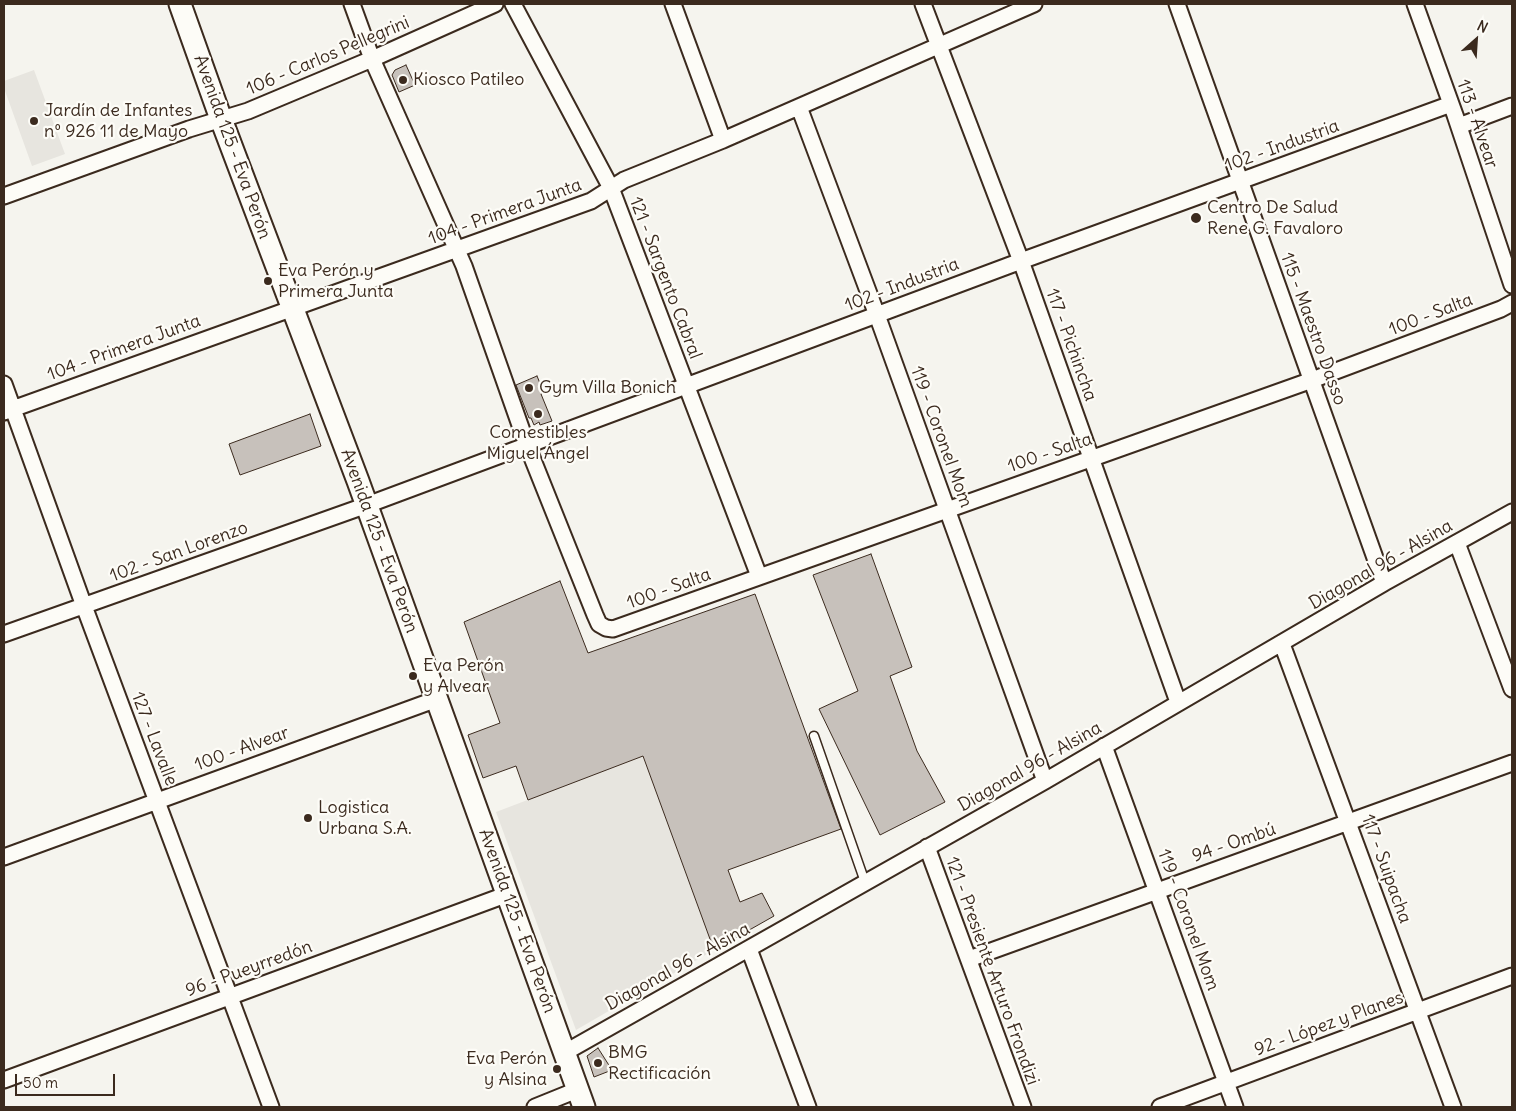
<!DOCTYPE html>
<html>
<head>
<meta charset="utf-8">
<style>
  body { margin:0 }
  #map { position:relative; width:1516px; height:1111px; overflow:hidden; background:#f5f4ee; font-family:Delius,sans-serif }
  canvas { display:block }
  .frame { position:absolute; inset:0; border:5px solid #3b2a1e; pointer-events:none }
  .north { position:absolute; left:1451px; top:15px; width:50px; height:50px; -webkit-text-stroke:4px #fdfcf7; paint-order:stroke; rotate:26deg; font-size:14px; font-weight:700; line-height:20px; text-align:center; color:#3b2a1e }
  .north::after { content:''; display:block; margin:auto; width:18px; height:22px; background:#3b2a1e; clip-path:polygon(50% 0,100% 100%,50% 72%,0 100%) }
  .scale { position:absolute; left:15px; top:1074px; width:100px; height:22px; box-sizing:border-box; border:2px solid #3b2a1e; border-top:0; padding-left:6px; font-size:15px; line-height:18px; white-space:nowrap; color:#3b2a1e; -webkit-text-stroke:4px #fdfcf7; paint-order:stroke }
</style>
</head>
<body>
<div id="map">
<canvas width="1516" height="1111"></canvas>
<div class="frame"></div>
<div class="north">N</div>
<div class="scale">50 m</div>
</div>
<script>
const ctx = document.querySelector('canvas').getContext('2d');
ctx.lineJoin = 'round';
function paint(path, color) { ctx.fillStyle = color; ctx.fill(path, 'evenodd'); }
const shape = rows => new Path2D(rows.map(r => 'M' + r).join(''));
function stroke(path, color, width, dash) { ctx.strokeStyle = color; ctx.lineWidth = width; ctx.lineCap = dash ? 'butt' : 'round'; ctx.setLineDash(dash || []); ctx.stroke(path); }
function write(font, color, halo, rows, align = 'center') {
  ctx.font = font + ' Delius,sans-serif'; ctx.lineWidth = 4.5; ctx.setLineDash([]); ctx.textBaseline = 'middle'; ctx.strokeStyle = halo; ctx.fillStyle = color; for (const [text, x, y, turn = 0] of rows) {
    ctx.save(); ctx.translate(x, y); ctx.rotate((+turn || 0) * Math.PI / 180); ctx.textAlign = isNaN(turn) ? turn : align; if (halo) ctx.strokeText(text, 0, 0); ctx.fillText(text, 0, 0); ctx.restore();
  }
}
const built = shape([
  [34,70,65,154,32,166,4,88,4,81],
  [643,756,714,950,576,1030,496,812]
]);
const building = shape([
  [406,65,415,85,399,92,392,75,395,70,406,65],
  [537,376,544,393,541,394,552,421,540,425,539,422,534,425,531,418,529,418,516,385,537,376],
  [310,414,321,446,240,475,229,444,310,414],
  [871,554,912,667,890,676,917,751,945,802,880,835,819,709,858,691,813,575,871,554],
  [560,581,588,653,755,594,841,829,728,870,740,902,762,893,774,916,714,950,643,756,528,800,516,766,483,778,468,735,500,723,464,622,560,581],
  [598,1048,612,1070,594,1077,587,1056,598,1048]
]);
const service = shape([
  [814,736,865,882]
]);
const minor = shape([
  [352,4,372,59,464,266,527,445,595,615,599,624,606,628,613,629,1312,380,1501,309,1512,303],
  [513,4,611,188,759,576],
  [673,4,723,140],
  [923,4,1021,261,1178,702],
  [1177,4,1384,583],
  [1415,4,1455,115,1512,285],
  [799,107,877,315,1045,781],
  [1459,126,1512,106],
  [4,196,189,129,248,111,372,59,495,4],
  [4,384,84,606,271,1107],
  [4,412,591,201,624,180,723,140,1034,4],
  [1457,543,1512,689],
  [4,634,367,505,1021,261,1451,104],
  [1282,644,1453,1107],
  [1104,746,1235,1107],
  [927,847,1023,1107],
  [4,857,437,699],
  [749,949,808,1107],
  [969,959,1512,763],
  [564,1053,1045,781,1384,583,1512,512],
  [4,1080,508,894],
  [535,1107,577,1090],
  [1160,1107,1512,976]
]);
const secondary = shape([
  [180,4,221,119,358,481,584,1107]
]);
const markers = [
  [403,80,5,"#3b2a1e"],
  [34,121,5,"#3b2a1e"],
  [1196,218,6,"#3b2a1e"],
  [268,281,5,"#3b2a1e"],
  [529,388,5,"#3b2a1e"],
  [538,414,5,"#3b2a1e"],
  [413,676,5,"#3b2a1e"],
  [308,818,5,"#3b2a1e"],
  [598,1063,5,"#3b2a1e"],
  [557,1069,5,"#3b2a1e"]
];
const streetNames = [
  ["106 - Carlos Pellegrini",328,56,-23],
  ["113 - Alvear",1477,124,71],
  ["102 - Industria",1282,146,-20],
  ["Avenida 125 - Eva Perón",232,147,70],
  ["104 - Primera Junta",505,212,-20],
  ["121 - Sargento Cabral",665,278,69],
  ["102 - Industria",902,285,-21],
  ["100 - Salta",1431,315,-21],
  ["115 - Maestro Dasso",1313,329,70],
  ["117 - Pichincha",1071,345,70],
  ["104 - Primera Junta",124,348,-20],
  ["119 - Coronel Mom",941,437,70],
  ["100 - Salta",1050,453,-19],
  ["Avenida 125 - Eva Perón",379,541,70],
  ["102 - San Lorenzo",179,552,-20],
  ["Diagonal 96 - Alsina",1381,565,-30],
  ["100 - Salta",669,589,-20],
  ["127 - Lavalle",154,739,69],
  ["100 - Alvear",242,749,-20],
  ["Diagonal 96 - Alsina",1030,767,-30],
  ["94 - Ombú",1234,843,-19],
  ["117 - Suipacha",1386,869,70],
  ["119 - Coronel Mom",1188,920,70],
  ["Avenida 125 - Eva Perón",517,921,70],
  ["Diagonal 96 - Alsina",678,967,-29],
  ["96 - Pueyrredón",249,969,-20],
  ["121 - Presiente Arturo Frondizi",992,971,70],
  ["92 - López y Planes",1329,1024,-20]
];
const poiNames = [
  ["Kiosco Patileo",413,80],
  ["Jardín de Infantes",44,111],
  ["nº 926 11 de Mayo",44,132],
  ["Centro De Salud",1207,208],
  ["Rene G. Favaloro",1207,229],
  ["Eva Perón y",278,271],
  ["Primera Junta",278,292],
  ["Gym Villa Bonich",539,388],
  ["Comestibles",538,433,"center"],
  ["Miguel Ángel",538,454,"center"],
  ["Eva Perón",423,666],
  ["y Alvear",423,687],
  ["Logistica",318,808],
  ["Urbana S.A.",318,829],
  ["BMG",608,1053],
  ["Rectificación",608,1074],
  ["Eva Perón",547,1059,"right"],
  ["y Alsina",547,1080,"right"]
];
paint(built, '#e7e5df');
paint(building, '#c7c1bb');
stroke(building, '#3b2a1e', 1);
stroke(service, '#3b2a1e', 11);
stroke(minor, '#3b2a1e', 19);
stroke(secondary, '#3b2a1e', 25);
stroke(service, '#fdfcf7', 8);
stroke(minor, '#fdfcf7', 15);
stroke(secondary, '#fdfcf7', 21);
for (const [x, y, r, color] of markers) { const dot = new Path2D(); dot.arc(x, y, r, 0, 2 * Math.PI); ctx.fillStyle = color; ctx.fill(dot); stroke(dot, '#fdfcf7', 2); }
write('18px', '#3b2a1e', '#fdfcf7', streetNames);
write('18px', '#3b2a1e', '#fdfcf7', poiNames, 'left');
</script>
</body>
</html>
